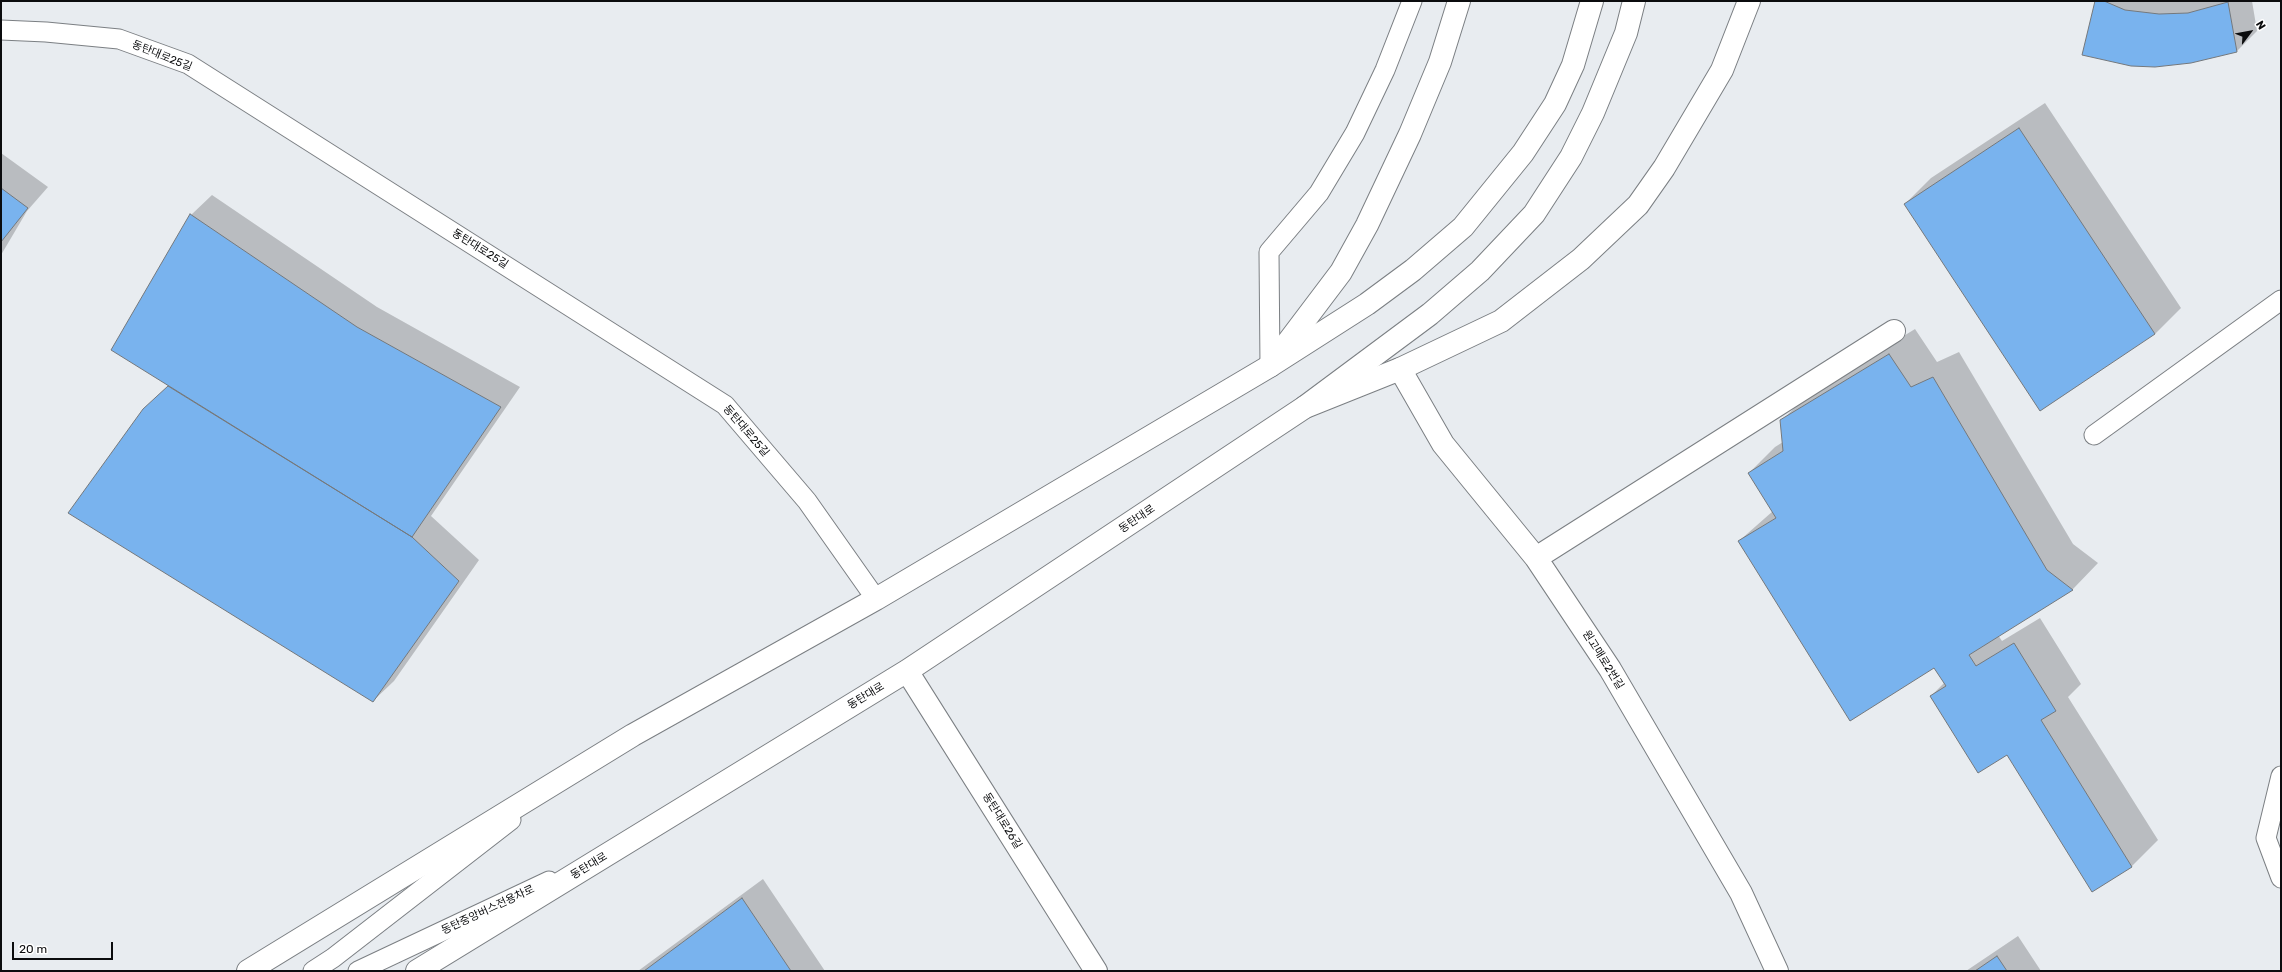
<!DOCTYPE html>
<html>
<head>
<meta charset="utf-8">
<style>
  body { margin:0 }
  #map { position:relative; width:2282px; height:972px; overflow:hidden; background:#e8ecf0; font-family:Rubik,sans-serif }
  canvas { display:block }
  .frame { position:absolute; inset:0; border:2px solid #0b0c0e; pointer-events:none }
  .north { position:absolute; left:2230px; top:12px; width:40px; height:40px; -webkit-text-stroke:3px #fff; paint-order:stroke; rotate:58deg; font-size:11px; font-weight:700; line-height:16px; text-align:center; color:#0b0c0e }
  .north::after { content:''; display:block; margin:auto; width:14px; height:18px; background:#0b0c0e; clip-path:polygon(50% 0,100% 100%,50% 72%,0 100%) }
  .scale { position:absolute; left:12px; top:942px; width:101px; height:18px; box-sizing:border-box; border:2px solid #0b0c0e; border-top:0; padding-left:5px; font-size:12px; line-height:14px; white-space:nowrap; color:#0b0c0e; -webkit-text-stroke:3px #fff; paint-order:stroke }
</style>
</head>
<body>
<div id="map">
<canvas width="2282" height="972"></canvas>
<div class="frame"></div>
<div class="north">N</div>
<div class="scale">20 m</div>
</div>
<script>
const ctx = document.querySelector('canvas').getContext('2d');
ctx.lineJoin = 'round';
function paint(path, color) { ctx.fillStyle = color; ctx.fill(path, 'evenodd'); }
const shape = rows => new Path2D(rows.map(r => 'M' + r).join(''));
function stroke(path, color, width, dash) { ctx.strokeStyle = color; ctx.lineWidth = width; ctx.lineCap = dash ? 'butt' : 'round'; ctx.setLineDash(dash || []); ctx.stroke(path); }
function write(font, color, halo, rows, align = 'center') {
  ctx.font = font + ' Rubik,"Noto Sans KR",sans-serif'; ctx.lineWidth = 3; ctx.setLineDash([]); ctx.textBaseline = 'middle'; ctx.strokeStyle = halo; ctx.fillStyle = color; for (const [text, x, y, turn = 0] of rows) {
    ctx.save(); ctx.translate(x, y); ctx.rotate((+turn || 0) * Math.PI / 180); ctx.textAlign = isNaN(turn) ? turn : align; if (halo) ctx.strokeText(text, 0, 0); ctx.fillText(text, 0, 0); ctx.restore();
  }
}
const shadow = shape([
  [2096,1,2252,1,2257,31,2237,51,2191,62],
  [2045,103,2181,308,2155,334,1905,204,1931,178],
  [1,153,48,187,27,211,1,255],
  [212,195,377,307,520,387,431,516,479,560,394,681,373,701,143,410,169,385,191,215],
  [1915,329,1937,362,1959,352,2073,544,2098,563,2073,589,1998,635,2002,641,2040,618,2081,684,2068,697,2158,840,2132,866,2093,891,2007,754,1931,696,1945,682,1935,667,1739,541,1773,511,1749,473,1775,447,1783,442,1781,421,1808,395],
  [763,879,825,971,638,971],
  [2018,936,2041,971,1966,971]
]);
const building = shape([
  [2095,1,2104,1,2125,10,2159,14,2188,13,2228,2,2237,52,2191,63,2155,67,2131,66,2082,55,2095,1],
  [2019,128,2155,334,2040,411,1904,204,2019,128],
  [1,188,28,208,1,242,1,188],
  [190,214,357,327,501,407,412,537,111,350,190,214],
  [1889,354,1911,387,1933,377,2047,570,2073,590,1969,655,1976,666,2014,643,2056,711,2041,720,2132,867,2092,892,2007,755,1978,773,1930,696,1946,686,1934,668,1850,721,1738,541,1776,518,1748,473,1783,451,1780,420,1889,354],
  [168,386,412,537,459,581,373,702,68,513,143,409,168,386],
  [742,898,791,971,644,971,742,898],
  [1997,956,2007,971,1975,971,1997,956]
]);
const lane = shape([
  [1,30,46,32,119,39,188,64,725,405,807,501,876,599],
  [1270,366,1269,252,1319,193,1355,133,1385,70,1412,1],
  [2094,435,2281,300],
  [2281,776,2266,838,2281,878],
  [313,971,333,958,511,820],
  [358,971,549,881]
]);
const street = shape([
  [1400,369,1443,444,1536,558,1610,669,1741,893,1777,971],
  [1536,558,1894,331]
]);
const secondary = shape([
  [907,671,1096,971],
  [248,971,633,735,876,599,1270,366,1341,272,1367,225,1410,134,1440,62,1459,1],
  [417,971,907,671,1305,407,1400,369,1501,321,1581,259,1638,205,1664,168,1722,70,1749,1]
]);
const highway = shape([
  [1270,366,1367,304,1413,270,1463,227,1523,153,1555,104,1573,65,1592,1],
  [1305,407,1430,314,1480,271,1534,214,1571,157,1593,113,1626,33,1634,1]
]);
const streetNames = [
  ["동탄대로25길",162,56,22],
  ["동탄대로25길",480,249,32],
  ["동탄대로25길",746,431,49],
  ["동탄대로",1137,519,-34],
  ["원고매로2번길",1603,660,58],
  ["동탄대로",866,696,-31],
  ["동탄대로26길",1002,821,58],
  ["동탄대로",589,866,-31],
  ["동탄중앙버스전용차로",488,910,-25]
];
paint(shadow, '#0003');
paint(building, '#79b3ee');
stroke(building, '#74787c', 1);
stroke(lane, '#7b7f83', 21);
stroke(street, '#7b7f83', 24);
stroke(secondary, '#7b7f83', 24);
stroke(highway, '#7b7f83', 24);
stroke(lane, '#fff', 19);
stroke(street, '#fff', 22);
stroke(secondary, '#fff', 22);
stroke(highway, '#fff', 22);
write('11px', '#0b0c0e', '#fff', streetNames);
</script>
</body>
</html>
